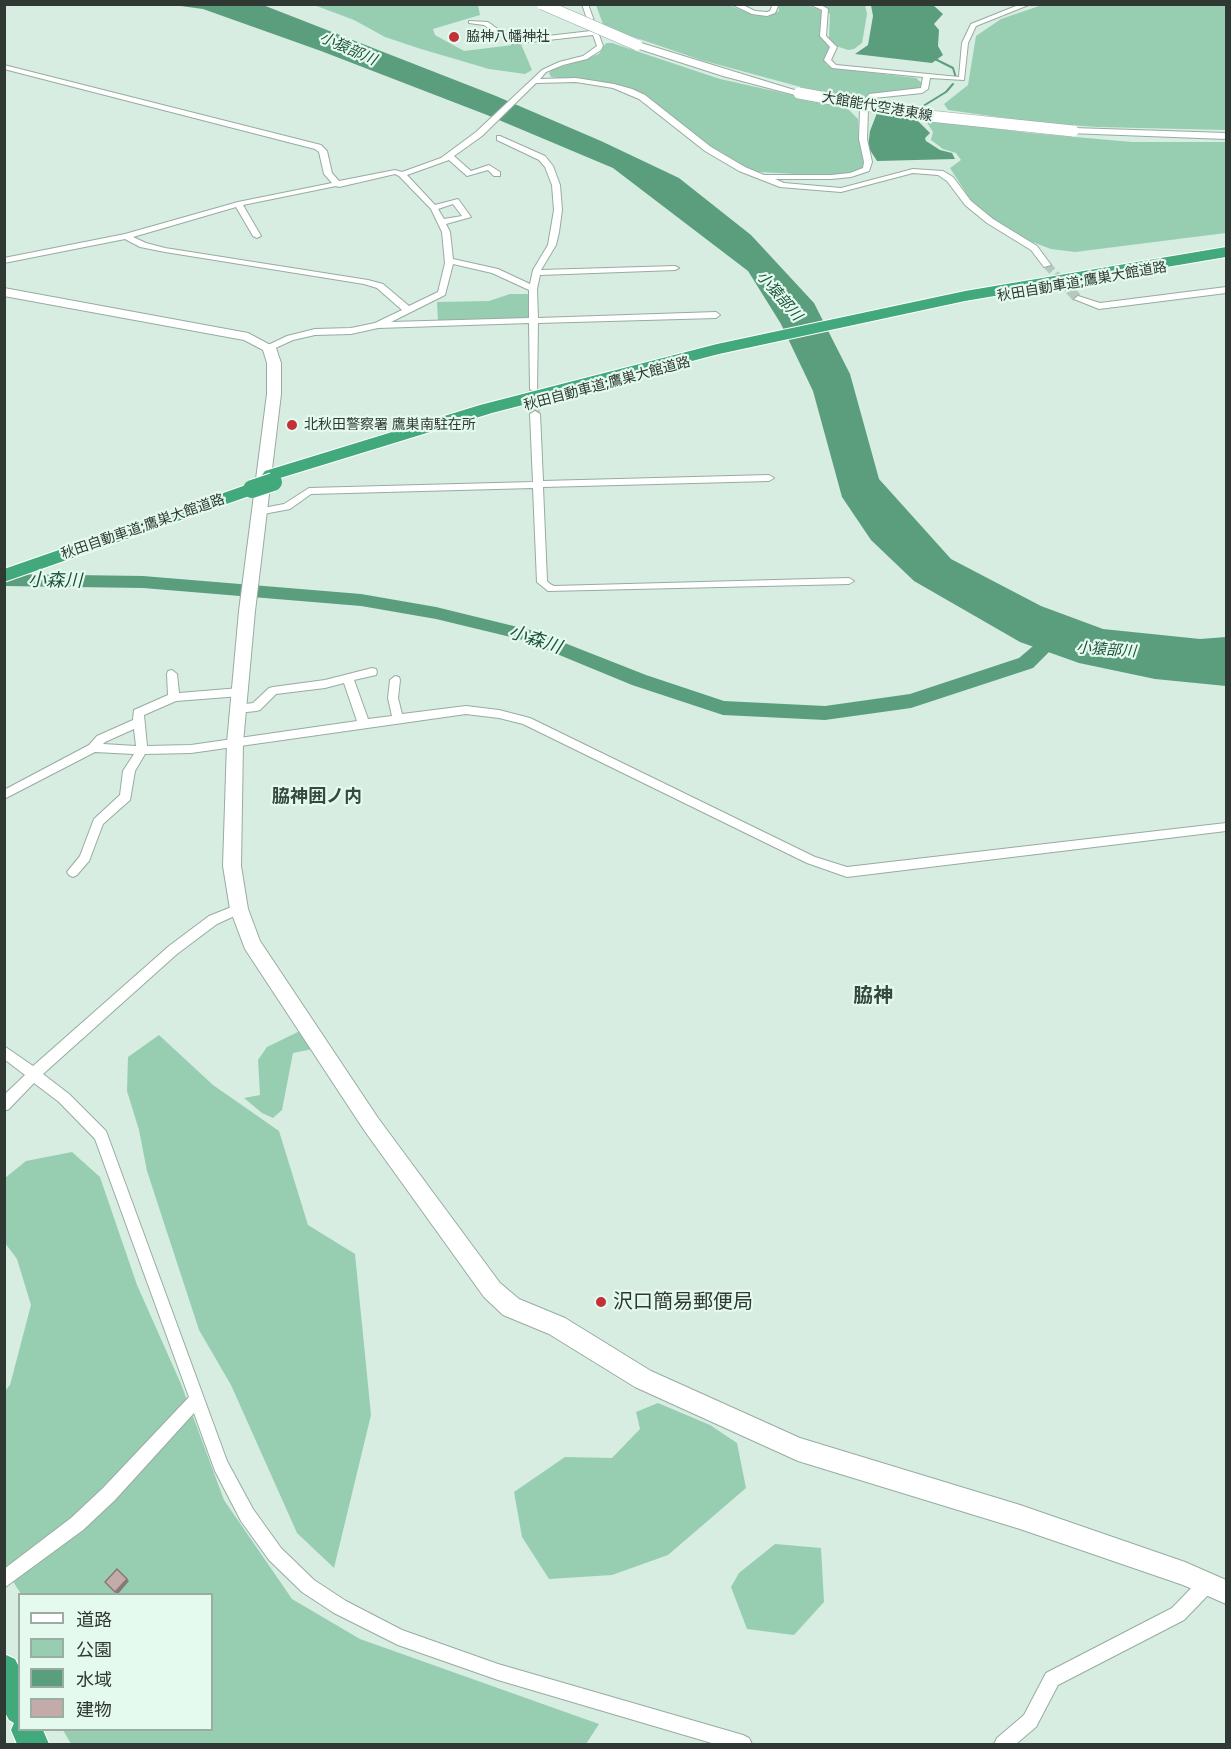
<!DOCTYPE html>
<html>
<head>
<meta charset="utf-8">
<style>
  body { margin:0 }
  #map { position:relative; width:1231px; height:1749px; overflow:hidden; background:#d7ede1; font-family:"Noto Sans","Noto Sans JP",sans-serif }
  canvas { display:block }
  .frame { position:absolute; inset:0; border:6px solid #2f3833; pointer-events:none }
  .legend { position:absolute; left:18px; top:1593px; width:195px; height:138px; box-sizing:border-box; background:#e4faee; border:2px solid #9caca3; margin:0; padding:8px 10px; list-style:none; font-size:18px; color:#2f3833 }
  .legend li { display:flex; align-items:center; gap:12px; height:30px }
  .legend b { width:30px; border:2px solid #9caca3 }
</style>
</head>
<body>
<div id="map">
<canvas width="1231" height="1749"></canvas>
<div class="frame"></div>
<ul class="legend">
<li><b style="height:8px;background:#fff"></b>道路</li>
<li><b style="height:16px;background:#97ceb2"></b>公園</li>
<li><b style="height:16px;background:#5b9e7e"></b>水域</li>
<li><b style="height:16px;background:#c3aba9"></b>建物</li>
</ul>
</div>
<script>
const ctx = document.querySelector('canvas').getContext('2d');
ctx.lineJoin = 'round';
function paint(path, color) { ctx.fillStyle = color; ctx.fill(path, 'evenodd'); }
const shape = rows => new Path2D(rows.map(r => 'M' + r).join(''));
function stroke(path, color, width, dash) { ctx.strokeStyle = color; ctx.lineWidth = width; ctx.lineCap = dash ? 'butt' : 'round'; ctx.setLineDash(dash || []); ctx.stroke(path); }
function write(font, color, halo, rows, align = 'center') {
  ctx.font = font + ' "Noto Sans","Noto Sans JP",sans-serif'; ctx.lineWidth = 4.5; ctx.setLineDash([]); ctx.textBaseline = 'middle'; ctx.strokeStyle = halo; ctx.fillStyle = color; for (const [text, x, y, turn = 0] of rows) {
    ctx.save(); ctx.translate(x, y); ctx.rotate((+turn || 0) * Math.PI / 180); ctx.textAlign = isNaN(turn) ? turn : align; if (halo) ctx.strokeText(text, 0, 0); ctx.fillText(text, 0, 0); ctx.restore();
  }
}
const green = shape([
  [314,5,478,5,480,15,433,29,435,35,464,51,521,44,532,70,525,74,489,69,421,49,385,37,354,20],
  [596,5,729,5,753,15,765,16,779,11,778,5,807,5,823,11,820,36,831,47,824,60,827,65,834,68,916,78,923,84,921,88,877,93,863,100,808,89,701,60,604,27],
  [818,5,865,5,867,14,862,43,854,49,848,50,833,45,829,38,830,14],
  [1042,5,1226,5,1226,130,1097,127,1041,123,948,110,944,104,968,85,976,36,1001,19],
  [606,43,612,43,720,79,846,107,858,119,859,141,865,161,862,168,849,174,832,176,759,172,744,166,697,138,625,88,551,77,549,73,552,70,599,54],
  [932,120,1030,133,1132,142,1226,142,1226,233,1075,252,1051,249,1019,237,989,218,972,202,950,168,961,160,956,153,943,149,931,140,933,132,926,121],
  [510,294,529,294,530,320,438,322,437,302,489,301],
  [302,1030,313,1049,293,1053,282,1110,273,1118,262,1113,244,1098,260,1095,258,1060,267,1047],
  [159,1035,213,1085,279,1131,308,1225,355,1254,371,1415,334,1568,297,1533,231,1385,199,1330,147,1171,139,1130,127,1091,128,1057],
  [72,1152,100,1177,137,1285,181,1384,224,1500,292,1599,360,1639,599,1724,586,1744,71,1744,63,1730,212,1730,212,1594,21,1594,5,1569,5,1391,10,1385,31,1305,17,1259,5,1243,5,1178,26,1161],
  [658,1403,710,1425,737,1443,746,1488,668,1555,612,1575,549,1579,522,1537,514,1492,565,1457,612,1458,640,1429,636,1412],
  [775,1544,821,1548,824,1602,794,1635,747,1629,731,1587,739,1573]
]);
const water = shape([
  [173,5,263,5,496,96,601,141,679,178,751,235,814,303,850,374,879,479,951,559,1041,606,1103,629,1200,639,1226,637,1226,686,1155,679,1079,663,1020,642,914,581,871,540,842,497,813,391,781,324,748,271,613,168,487,115,321,51,203,9],
  [871,5,933,5,943,14,934,24,939,30,938,46,943,55,932,63,855,54,868,45,873,16],
  [895,104,912,107,915,118,930,133,925,138,926,141,940,150,952,153,955,159,877,161,868,147,870,131,877,113,885,105]
]);
const stream = shape([
  [935,59,953,68,956,78],
  [915,111,946,92,953,84]
]);
const river = shape([
  [4,574,143,576,361,594,436,607,534,631,646,675,724,701,825,706,910,694,1019,658,1039,641,1046,640,1053,641,1055,646,1033,668,911,708,825,720,723,715,632,685,523,640,436,619,361,606,143,588,4,586,4,574]
]);
const streetTunnelFar1 = shape([
  [1047,265,1071,292]
]);
const streetTunnel = shape([
  [1070,290,1078,299],
  [534,389,535,414]
]);
const street = shape([
  [582,4,588,4,603,46,601,50,587,59,563,65,546,72,540,79,576,78,614,84,632,89,645,95,711,147,745,167,764,175,831,175,850,173,863,168,864,162,859,139,860,110,869,94,921,88,923,77,832,68,824,60,830,47,820,36,822,10,809,4,819,4,828,9,826,36,837,47,831,60,836,65,959,77,962,43,971,24,1021,4,1031,4,976,26,968,43,964,80,930,78,928,89,922,93,874,98,868,110,867,139,872,162,869,171,851,177,831,179,775,179,784,183,841,188,913,169,943,171,953,177,971,201,993,219,1037,246,1051,265,1044,267,1031,250,987,223,965,205,947,181,938,175,913,173,841,192,780,187,739,171,705,151,639,99,613,88,576,82,536,83,482,136,454,156,471,171,489,165,500,172,500,176,494,176,488,170,467,176,449,160,407,175,435,205,458,199,471,217,446,224,450,232,453,259,498,269,530,284,533,270,548,245,554,210,552,185,545,167,539,160,497,140,497,136,500,136,545,156,553,166,560,185,562,210,559,232,556,245,541,270,675,266,679,268,675,270,540,275,537,289,538,318,716,312,720,315,716,318,538,323,537,391,534,392,530,389,529,323,378,328,351,334,315,335,293,340,269,351,266,350,266,346,287,336,315,329,351,328,375,323,402,310,377,288,364,284,165,252,140,247,125,239,4,263,4,258,125,234,238,202,332,183,324,174,319,152,315,149,4,69,4,65,321,145,327,151,332,173,339,181,395,170,402,172,441,158,476,132,542,70,559,62,583,56,597,46,593,35,512,44,484,25,469,23,469,21,488,22,513,40,591,31,582,4],
  [395,174,399,176,431,209,442,232,445,263,438,292,409,306,383,284,368,280,165,248,146,243,133,237,236,207,253,236,257,238,261,236,243,205,336,186,339,187,395,174],
  [453,204,462,216,444,219,438,209,453,204],
  [453,264,492,273,529,290,529,318,391,322,445,295,453,264],
  [731,4,741,4,755,11,767,12,770,11,773,4,779,4,775,13,767,16,752,14,731,4],
  [1226,287,1226,293,1099,309,1074,299,1078,296,1100,303,1226,287],
  [535,411,540,414,543,481,769,475,774,478,769,481,543,487,547,581,550,584,554,586,849,578,854,581,849,584,548,591,537,582,533,488,311,494,290,509,258,515,253,512,258,509,284,504,309,488,533,482,530,414,535,411],
  [372,668,376,669,377,672,376,675,354,680,368,719,392,716,388,698,390,680,395,676,399,677,400,680,398,698,402,714,466,706,499,710,530,718,815,857,847,867,1226,823,1226,831,847,877,807,863,523,724,499,718,466,714,191,753,145,754,135,771,130,800,103,824,89,861,77,875,73,877,69,875,67,872,80,856,94,819,120,795,123,771,134,754,95,752,4,799,4,790,89,745,97,736,133,720,134,710,168,695,167,674,168,671,172,670,177,674,179,693,240,688,245,692,240,696,176,701,144,715,147,746,191,745,357,721,344,683,325,688,276,694,260,710,256,711,238,713,233,709,238,705,253,703,269,688,273,687,325,680,372,668],
  [134,729,136,746,103,744,105,742,134,729],
  [239,904,243,906,245,909,243,912,217,924,177,954,43,1074,69,1094,106,1131,227,1461,253,1509,281,1548,314,1580,346,1601,402,1630,498,1664,743,1735,749,1738,752,1744,715,1744,498,1680,398,1645,334,1613,302,1592,269,1560,241,1521,215,1471,194,1413,115,1500,83,1530,4,1588,4,1569,71,1518,103,1488,189,1397,95,1139,59,1102,34,1083,9,1109,4,1111,4,1095,25,1075,4,1059,4,1046,33,1066,169,946,209,916,239,904],
  [1207,1576,1213,1578,1215,1584,1213,1590,1184,1620,1058,1685,1036,1727,1016,1744,994,1744,997,1738,1024,1715,1046,1673,1172,1608,1201,1578,1207,1576]
]);
const secondary = shape([
  [633,43,641,43,804,93,799,96,723,76,633,47,633,43],
  [1073,128,1226,133,1226,139,1069,133,1069,129,1073,128],
  [4,288,248,333,276,348,281,363,281,394,255,611,243,743,241,866,248,909,260,941,378,1118,500,1283,519,1299,565,1318,651,1371,800,1438,1020,1505,1185,1562,1226,1580,1226,1604,1183,1585,1020,1529,798,1461,635,1387,549,1334,503,1315,484,1297,364,1130,245,949,230,909,223,866,227,743,239,611,267,394,267,363,263,350,244,340,4,296,4,288]
]);
const highway = shape([
  [1226,247,1226,257,965,301,719,354,492,413,277,479,265,479,262,475,265,471,480,405,717,344,965,291,1226,247],
  [252,483,261,489,258,493,4,582,4,569,252,483],
  [4,1654,15,1659,20,1669,20,1730,43,1730,49,1744,17,1744,11,1730,14,1723,9,1720,4,1711,4,1654]
]);
const secondaryBridge = shape([
  [542,4,637,45],
  [799,93,920,115,1073,131]
]);
const highwayBridge = shape([
  [252,489,273,482]
]);
const shadedWall = shape([
  [127,1579,129,1581,118,1594,115,1592]
]);
const building = shape([
  [117,1569,127,1579,115,1592,105,1582,117,1569]
]);
const markers = [
  [454,37,6,"#c13137"],
  [292,425,6,"#c13137"],
  [601,1302,6,"#c13137"]
];
const farPoinames = [
  ["脇神八幡神社",466,37],
  ["北秋田警察署 鷹巣南駐在所",304,425]
];
const farStreetnames = [
  ["大館能代空港東線",877,107,10],
  ["秋田自動車道;鷹巣大館道路",1082,282,-10],
  ["秋田自動車道;鷹巣大館道路",607,384,-15],
  ["秋田自動車道;鷹巣大館道路",143,527,-19]
];
const farWaternames = [
  ["小猿部川",348,49,24],
  ["小猿部川",779,296,49],
  ["小猿部川",1106,650,4]
];
const waterNames = [
  ["小森川",55,581,1],
  ["小森川",535,640,18]
];
const neighbourhoodNames = [
  ["脇神囲ノ内",317,797]
];
const quarterNames = [
  ["脇神",873,996]
];
const nearPoinames = [
  ["沢口簡易郵便局",613,1302]
];
paint(green, '#97ceb2');
paint(water, '#5b9e7e');
stroke(stream, '#5b9e7e', 2);
paint(river, '#5b9e7e');
stroke(streetTunnelFar1, '#b5c9be', 8, [8, 4]);
stroke(streetTunnel, '#b5c9be', 10, [10, 4.5]);
stroke(street, '#97aca1', 2);
stroke(secondary, '#97aca1', 2);
stroke(highway, '#fff', 2);
paint(street, '#fff');
paint(secondary, '#fff');
paint(highway, '#42a97c');
stroke(secondaryBridge, '#97aca1', 12, []);
stroke(highwayBridge, '#fff', 20, []);
stroke(secondaryBridge, '#fff', 11);
stroke(highwayBridge, '#42a97c', 18);
paint(shadedWall, '#887876');
paint(building, '#c3aba9');
stroke(building, '#887876', 1.5);
for (const [x, y, r, color] of markers) { const dot = new Path2D(); dot.arc(x, y, r, 0, 2 * Math.PI); ctx.fillStyle = color; ctx.fill(dot); stroke(dot, '#e4faee', 2); }
write('14px', '#2f3833', '#e4faee', farPoinames, 'left');
write('14px', '#2f3833', '#e4faee', farStreetnames);
write('italic 15px', '#1d523b', '#e4faee', farWaternames);
write('italic 18px', '#1d523b', '#e4faee', waterNames);
write('bold 18px', '#37493f', '#e4faee', neighbourhoodNames);
write('bold 20px', '#37493f', '#e4faee', quarterNames);
write('20px', '#2f3833', '#e4faee', nearPoinames, 'left');
</script>
</body>
</html>
